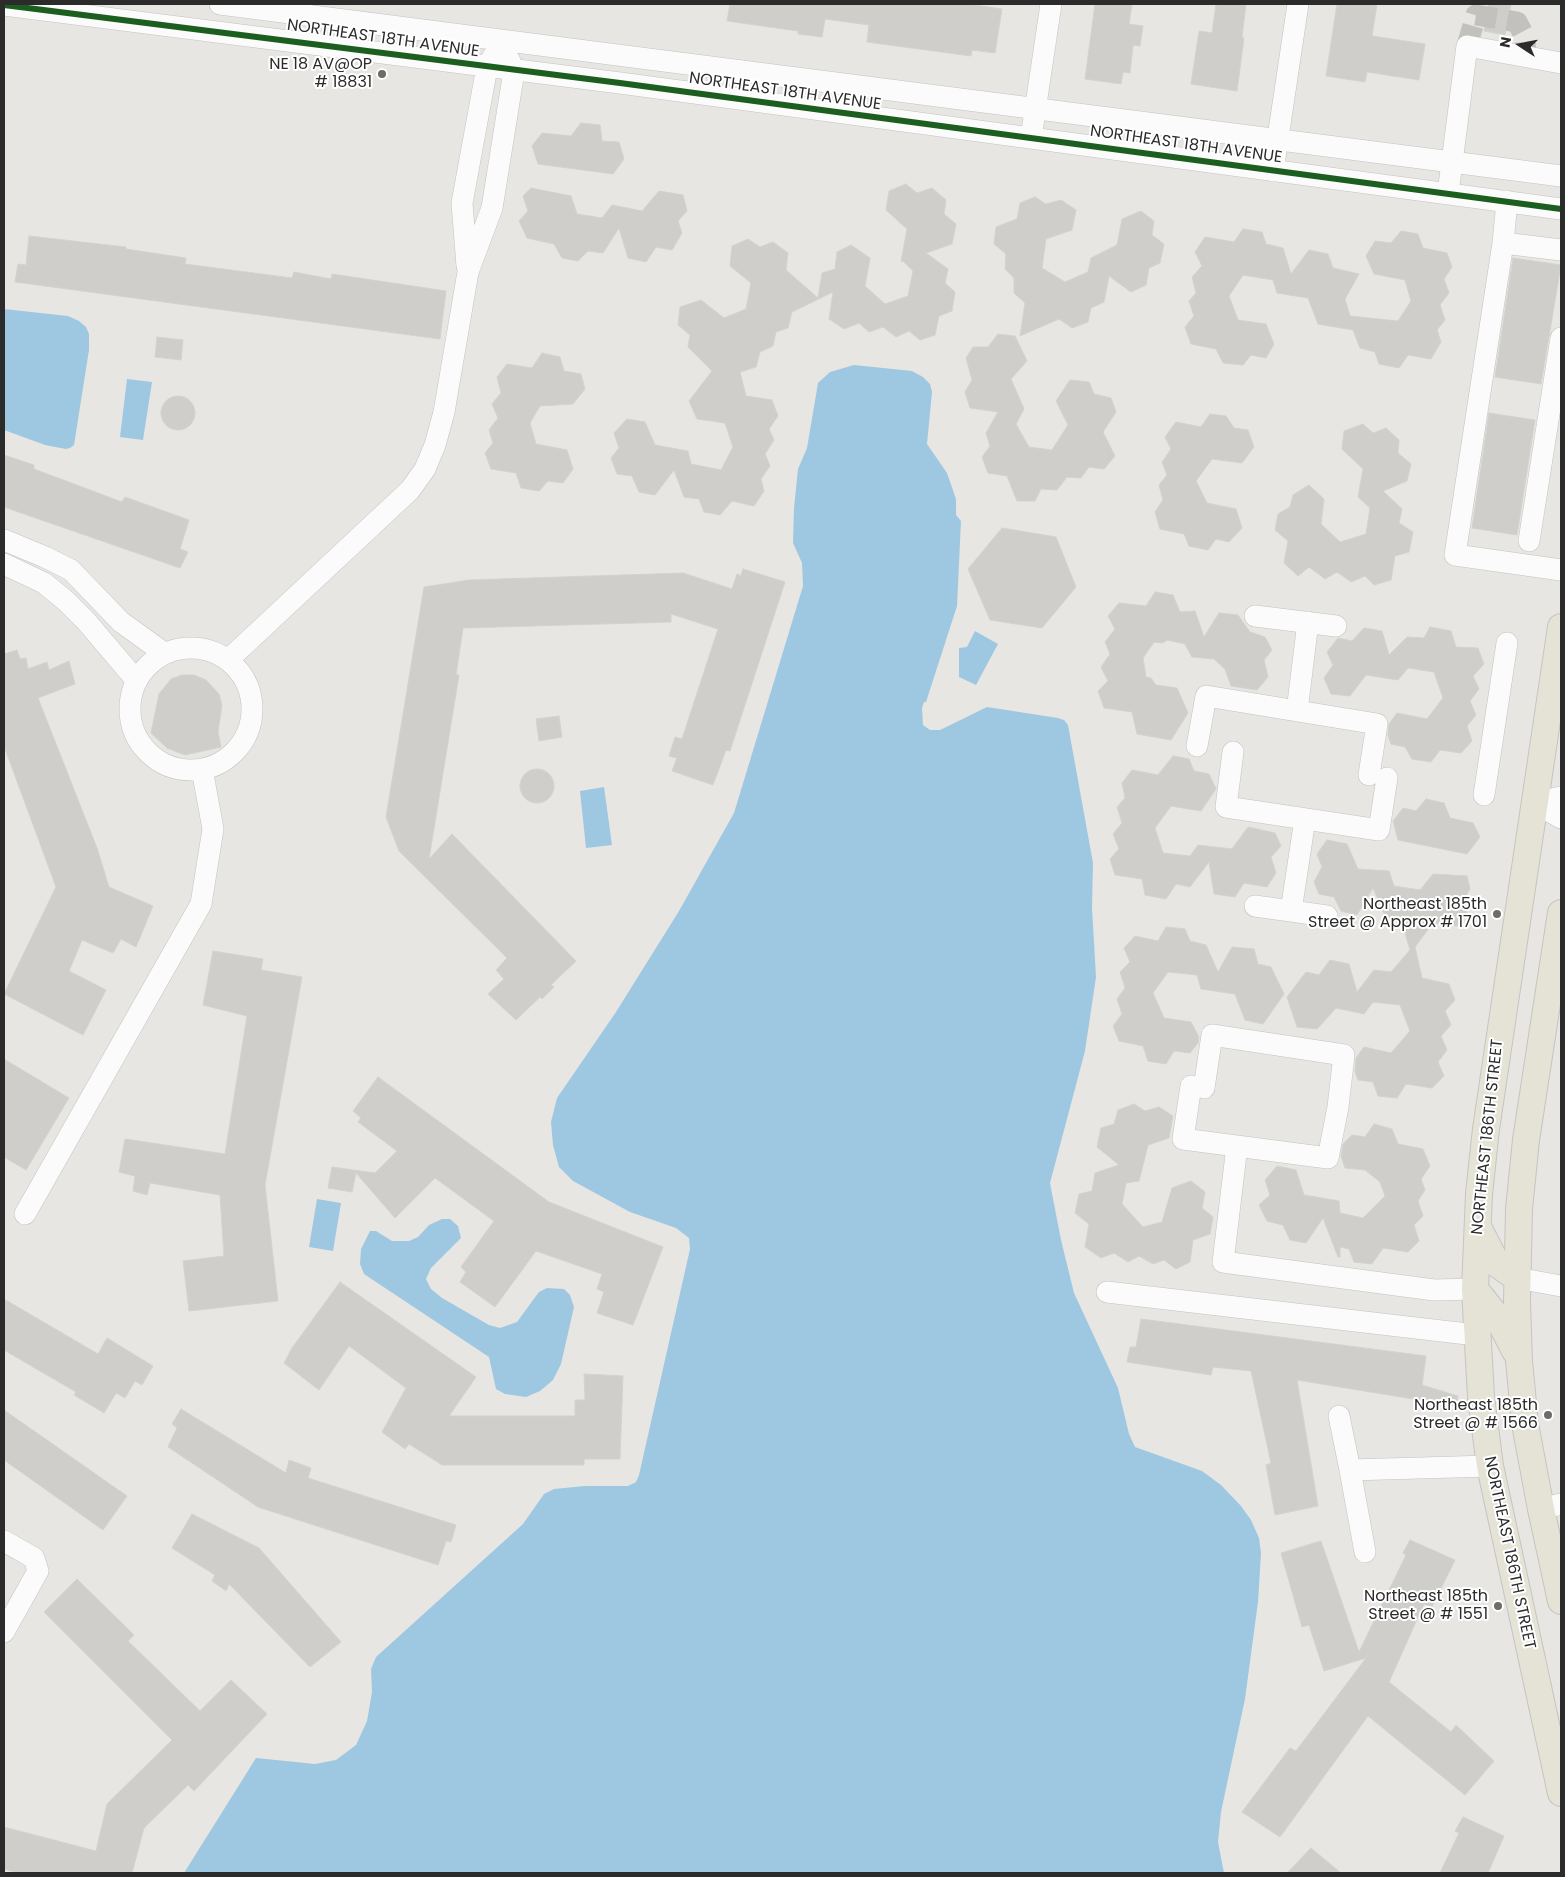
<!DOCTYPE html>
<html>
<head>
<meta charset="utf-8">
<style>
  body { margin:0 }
  #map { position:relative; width:1565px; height:1877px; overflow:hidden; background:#e8e6e2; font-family:Poppins,sans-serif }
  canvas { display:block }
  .frame { position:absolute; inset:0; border:5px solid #2b2b2b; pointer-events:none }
  .north { position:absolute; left:1495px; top:20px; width:50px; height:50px; -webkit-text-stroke:4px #fff; paint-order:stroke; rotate:281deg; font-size:14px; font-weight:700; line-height:20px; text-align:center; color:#2b2b2b }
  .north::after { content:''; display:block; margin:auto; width:18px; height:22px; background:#2b2b2b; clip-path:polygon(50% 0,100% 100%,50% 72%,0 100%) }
</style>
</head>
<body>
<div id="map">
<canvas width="1565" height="1877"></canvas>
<div class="frame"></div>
<div class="north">N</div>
</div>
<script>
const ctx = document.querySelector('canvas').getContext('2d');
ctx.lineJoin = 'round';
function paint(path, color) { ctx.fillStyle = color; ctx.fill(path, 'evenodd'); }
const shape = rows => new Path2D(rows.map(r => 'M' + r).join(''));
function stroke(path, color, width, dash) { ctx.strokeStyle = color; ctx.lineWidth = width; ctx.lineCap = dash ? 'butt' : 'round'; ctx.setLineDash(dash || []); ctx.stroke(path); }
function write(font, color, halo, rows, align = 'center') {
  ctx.font = font + ' Poppins,sans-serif'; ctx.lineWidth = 4; ctx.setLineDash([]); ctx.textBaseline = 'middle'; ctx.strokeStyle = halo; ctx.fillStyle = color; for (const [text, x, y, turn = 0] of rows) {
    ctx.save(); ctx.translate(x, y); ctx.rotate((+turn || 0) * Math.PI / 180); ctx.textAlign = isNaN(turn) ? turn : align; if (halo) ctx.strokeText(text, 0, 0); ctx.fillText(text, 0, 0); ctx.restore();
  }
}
const water = shape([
  [4,309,68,316,79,321,86,327,89,334,89,350,74,445,70,448,66,449,45,445,4,430],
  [854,365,912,371,923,377,930,384,932,392,927,444,947,473,956,499,956,515,961,521,957,606,926,702,924,702,922,708,923,725,930,730,940,730,987,707,1058,718,1064,720,1068,725,1093,863,1092,908,1096,977,1085,1051,1050,1183,1061,1240,1074,1293,1118,1388,1129,1434,1135,1447,1202,1471,1221,1485,1241,1506,1251,1520,1259,1538,1261,1553,1258,1602,1245,1699,1221,1812,1218,1842,1224,1873,184,1873,256,1758,315,1764,336,1760,356,1745,367,1721,372,1692,371,1669,376,1657,523,1524,544,1494,554,1489,585,1486,628,1486,636,1482,639,1475,690,1249,689,1238,676,1228,630,1212,573,1181,559,1167,553,1145,551,1122,557,1098,616,1012,679,911,734,813,803,586,802,563,793,543,794,508,798,469,807,448,818,383,830,372],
  [127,379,152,382,143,440,120,437],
  [975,631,998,644,976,685,959,677,959,648,967,647],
  [604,787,612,845,586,848,580,791],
  [317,1199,341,1203,333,1251,309,1247],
  [442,1219,450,1219,458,1226,461,1238,431,1268,426,1279,431,1289,442,1298,489,1325,500,1328,517,1322,539,1292,547,1288,564,1289,570,1295,574,1307,561,1364,553,1380,540,1391,526,1397,505,1394,496,1389,489,1357,364,1274,360,1264,361,1249,370,1231,376,1231,392,1241,409,1241,418,1237,429,1225]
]);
const building = shape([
  [730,4,968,4,1002,9,995,53,972,50,971,56,867,42,869,25,825,19,822,37,798,34,798,31,727,21,730,4],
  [1095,4,1132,4,1129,24,1143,26,1140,46,1133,45,1130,73,1123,72,1121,84,1085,79,1095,4],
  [1216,4,1246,4,1242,37,1244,38,1237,91,1191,84,1199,31,1212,33,1216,4],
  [1337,4,1377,4,1372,36,1425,44,1419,80,1367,72,1365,82,1326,76,1337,4],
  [1489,4,1511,4,1505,35,1484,31,1489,4],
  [581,123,600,125,602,141,619,142,624,159,613,174,538,164,532,146,542,133,571,136,581,123],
  [906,184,917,193,932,188,946,200,944,214,956,224,952,244,926,253,948,269,945,283,955,292,952,311,939,316,935,335,920,340,909,331,896,337,883,327,869,332,859,323,844,329,829,319,833,292,792,312,788,328,776,332,773,346,760,352,756,367,740,372,746,396,772,400,778,416,769,429,774,440,765,454,770,466,761,479,764,491,754,506,732,501,720,515,704,512,699,499,684,497,674,470,655,495,639,492,632,476,617,474,611,458,619,448,614,433,627,419,645,422,655,445,688,451,691,464,721,470,733,447,725,423,697,419,689,401,712,371,688,347,690,335,678,325,680,307,701,300,724,318,746,309,751,283,730,266,732,246,748,239,760,247,773,242,788,253,786,270,818,298,822,273,835,269,837,252,851,245,870,258,865,286,885,304,908,296,913,271,903,261,901,262,907,229,886,210,889,191,906,184],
  [531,188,571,196,577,214,602,218,612,205,642,211,659,191,683,195,687,211,678,221,682,233,672,250,656,247,646,262,628,258,619,228,603,253,588,251,578,261,562,258,554,244,527,238,519,221,528,211,523,196,531,188],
  [1035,197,1046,204,1061,200,1076,210,1072,230,1046,239,1042,268,1065,282,1088,272,1091,258,1117,245,1122,219,1141,211,1154,221,1152,235,1164,244,1160,263,1149,268,1146,285,1131,292,1109,276,1104,302,1091,308,1088,322,1072,328,1059,319,1020,336,1025,303,1014,293,1014,278,1005,269,1006,254,994,244,996,227,1017,219,1020,203,1035,197],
  [1243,229,1262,232,1266,244,1283,248,1291,274,1309,250,1328,254,1333,268,1359,274,1345,299,1350,316,1398,321,1411,301,1405,280,1374,274,1366,256,1375,241,1391,243,1401,231,1418,234,1423,248,1447,253,1452,267,1444,279,1449,293,1440,305,1445,320,1437,330,1441,342,1431,359,1408,355,1399,368,1379,364,1375,352,1360,348,1353,330,1318,324,1308,298,1277,293,1273,280,1243,275,1229,296,1238,320,1266,324,1274,344,1266,358,1251,355,1243,365,1223,363,1216,349,1191,344,1185,327,1194,316,1189,301,1196,293,1192,277,1202,266,1195,252,1205,237,1234,242,1243,229],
  [29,236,126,247,126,249,186,258,185,264,292,278,294,272,331,279,332,274,446,291,440,339,15,282,18,264,26,265,29,236],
  [1513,258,1561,265,1541,384,1495,377,1513,258],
  [998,334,1015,336,1027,361,1011,379,1024,409,1016,424,1029,447,1052,450,1068,425,1056,401,1070,380,1089,382,1094,394,1111,398,1116,412,1103,432,1115,456,1104,469,1089,467,1081,478,1067,477,1057,490,1041,489,1035,501,1017,501,1007,476,988,473,982,457,990,446,986,433,998,412,970,408,965,392,972,380,966,358,973,347,988,347,998,334],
  [157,337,183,340,181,360,155,357,157,337],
  [542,353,560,357,564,371,581,374,585,389,573,404,540,406,530,423,536,444,567,450,573,469,563,483,548,481,539,491,521,488,516,473,491,469,485,453,493,443,489,430,498,418,492,404,501,393,497,377,507,364,532,368,542,353],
  '161 413a17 17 0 1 1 34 0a17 17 0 1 1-34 0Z',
  [1489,413,1535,420,1517,535,1472,528,1489,413],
  [1210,414,1226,416,1234,428,1248,430,1254,447,1242,463,1212,459,1196,481,1207,503,1236,509,1242,528,1229,542,1216,539,1208,550,1189,546,1184,534,1160,529,1155,512,1163,500,1159,485,1167,475,1162,462,1171,449,1165,437,1176,422,1201,427,1210,414],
  [1363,424,1373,433,1386,428,1399,440,1398,453,1411,464,1407,481,1383,491,1402,509,1399,523,1413,532,1409,552,1395,556,1391,580,1374,585,1365,576,1351,582,1337,572,1325,579,1309,567,1298,576,1284,563,1288,541,1275,530,1278,514,1290,507,1293,495,1309,485,1324,499,1321,524,1340,542,1366,534,1370,508,1358,497,1363,469,1342,449,1344,431,1363,424],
  [4,455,34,465,34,469,122,502,125,497,189,520,180,549,188,552,180,568,4,507,4,455],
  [1002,528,1056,537,1076,587,1042,628,990,620,968,569,1002,528],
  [743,569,785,582,730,751,726,750,713,785,672,771,677,758,669,756,675,737,682,739,718,629,671,614,671,622,463,628,456,675,459,675,429,859,452,834,576,961,551,985,554,987,542,999,540,997,516,1020,488,994,504,979,496,970,507,958,399,851,386,817,424,587,469,580,683,573,732,589,737,574,741,576,743,569],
  [1155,592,1173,595,1180,612,1195,611,1204,637,1219,613,1238,615,1250,632,1265,637,1272,650,1264,660,1268,677,1257,690,1231,686,1225,669,1214,659,1192,657,1185,644,1167,640,1163,643,1154,642,1143,658,1146,677,1151,678,1156,685,1177,688,1188,713,1171,740,1137,734,1132,712,1104,708,1098,691,1108,681,1101,667,1110,654,1105,642,1115,629,1108,616,1119,603,1146,606,1155,592],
  [1430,627,1451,631,1456,647,1478,648,1484,664,1473,676,1479,689,1470,701,1476,715,1467,726,1472,741,1461,753,1440,750,1431,762,1412,759,1405,747,1391,744,1388,735,1389,724,1397,713,1427,719,1443,698,1434,672,1408,668,1398,680,1366,675,1350,696,1331,694,1324,678,1333,665,1327,652,1338,638,1352,641,1364,628,1382,631,1389,655,1407,637,1424,638,1430,627],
  [17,650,20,659,26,658,28,669,47,662,49,670,69,661,75,684,38,698,97,848,109,887,153,906,136,947,121,939,113,953,82,940,69,971,106,990,83,1035,4,994,56,887,4,746,4,654,17,650],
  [182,675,194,675,206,680,219,694,222,705,218,732,221,747,185,755,167,748,151,733,159,694,171,679,182,675],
  [559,716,562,737,539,741,536,719,559,716],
  [1173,756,1189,759,1194,771,1209,774,1216,789,1201,811,1171,806,1155,828,1163,853,1190,856,1198,845,1232,849,1248,827,1275,833,1281,846,1271,857,1276,873,1267,887,1244,883,1235,897,1214,894,1209,862,1190,887,1176,884,1166,899,1145,895,1142,879,1115,875,1110,859,1119,849,1113,834,1122,823,1117,807,1125,798,1122,783,1132,770,1158,775,1173,756],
  '520 786a17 17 0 1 1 34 0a17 17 0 1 1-34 0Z',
  [1426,799,1444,803,1450,818,1473,823,1480,837,1467,854,1398,840,1393,821,1403,808,1416,811,1426,799],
  [1327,840,1347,844,1358,869,1389,871,1394,886,1420,890,1433,874,1467,876,1470,889,1463,901,1468,915,1457,926,1433,923,1415,947,1422,978,1449,984,1455,1000,1445,1011,1451,1025,1441,1036,1447,1050,1438,1062,1444,1076,1432,1088,1406,1084,1397,1098,1378,1096,1373,1082,1358,1080,1355,1072,1356,1058,1364,1047,1391,1053,1410,1031,1400,1005,1373,1002,1364,1014,1336,1008,1317,1029,1297,1027,1287,997,1306,972,1319,975,1330,960,1349,964,1357,992,1374,970,1391,972,1410,950,1401,920,1385,916,1373,888,1357,915,1341,911,1334,897,1319,894,1314,882,1322,867,1317,854,1327,840],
  [1166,927,1185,929,1190,941,1206,945,1218,972,1232,947,1254,949,1258,964,1271,967,1284,994,1263,1024,1245,1020,1235,994,1201,989,1197,975,1168,972,1153,993,1164,1018,1191,1022,1199,1037,1198,1043,1190,1053,1174,1051,1166,1064,1148,1061,1143,1046,1119,1041,1113,1026,1122,1014,1117,999,1125,988,1120,972,1130,962,1124,948,1135,936,1158,941,1166,927],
  [213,951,263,959,261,970,302,977,265,1185,278,1301,189,1311,183,1261,224,1256,220,1195,150,1183,147,1195,133,1191,135,1176,119,1172,125,1139,225,1154,247,1016,203,1005,213,951],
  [4,1059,69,1098,26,1170,4,1157,4,1059],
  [378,1077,549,1202,663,1247,633,1325,597,1313,604,1292,597,1289,602,1274,536,1251,495,1307,460,1282,466,1272,461,1267,494,1221,435,1178,395,1218,356,1173,352,1192,328,1188,332,1167,375,1173,397,1151,358,1122,361,1118,353,1111,378,1077],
  [1134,1104,1145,1111,1159,1107,1173,1116,1169,1138,1148,1145,1139,1181,1126,1183,1122,1204,1143,1227,1162,1222,1172,1188,1191,1181,1205,1192,1202,1208,1213,1217,1210,1234,1193,1240,1190,1262,1176,1269,1164,1260,1153,1264,1139,1256,1128,1262,1114,1253,1101,1258,1085,1247,1089,1224,1075,1213,1079,1194,1092,1191,1095,1173,1119,1165,1097,1147,1101,1128,1114,1124,1118,1110,1134,1104],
  [1374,1124,1392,1129,1398,1144,1423,1149,1430,1166,1421,1179,1425,1190,1418,1201,1423,1216,1414,1225,1419,1241,1408,1252,1383,1248,1372,1264,1354,1262,1349,1249,1340,1247,1340,1257,1338,1257,1323,1218,1306,1243,1290,1240,1283,1225,1267,1221,1259,1205,1270,1195,1265,1180,1277,1166,1296,1170,1304,1195,1339,1201,1340,1213,1363,1218,1385,1196,1380,1182,1365,1170,1345,1168,1341,1156,1343,1144,1352,1135,1365,1137,1374,1124],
  [340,1282,476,1377,449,1416,575,1416,575,1400,585,1400,584,1374,623,1376,620,1459,584,1459,584,1465,442,1465,409,1444,405,1449,382,1432,406,1388,349,1346,319,1390,284,1363,292,1348,340,1282],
  [4,1299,98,1354,107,1338,153,1366,142,1385,135,1381,125,1398,116,1393,104,1413,74,1395,76,1392,4,1350,4,1299],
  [1141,1319,1426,1356,1422,1385,1458,1396,1456,1406,1297,1380,1318,1506,1275,1515,1266,1465,1271,1463,1251,1371,1213,1367,1211,1375,1127,1362,1130,1347,1136,1347,1141,1319],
  [181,1409,286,1473,289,1460,311,1468,308,1478,456,1525,451,1542,446,1541,438,1565,258,1507,168,1447,177,1428,172,1424,181,1409],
  [4,1410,127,1496,103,1530,4,1460,4,1410],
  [192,1514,259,1548,341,1642,310,1667,229,1584,226,1591,212,1581,215,1575,172,1548,192,1514],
  [1410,1540,1455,1560,1432,1607,1424,1604,1389,1682,1451,1732,1456,1725,1494,1761,1465,1795,1368,1716,1280,1837,1242,1812,1290,1748,1296,1751,1366,1658,1324,1671,1309,1625,1302,1627,1281,1553,1321,1541,1359,1652,1406,1555,1403,1553,1410,1540],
  [77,1579,134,1635,128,1641,200,1711,231,1680,267,1714,194,1791,188,1785,144,1828,132,1873,19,1873,4,1869,4,1827,96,1851,107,1804,172,1740,44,1612,77,1579],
  [1463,1817,1504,1836,1488,1873,1440,1873,1459,1833,1455,1831,1463,1817],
  [1311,1848,1341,1873,1287,1873,1311,1848]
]);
const minorTunnel = shape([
  [1467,46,1476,15,1517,22,1525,37,1526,57]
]);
const minor = shape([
  [220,4,1561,176],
  [4,5,620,83,1561,209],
  [1031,138,1051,4],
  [1273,171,1298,4],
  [1448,193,1467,46,1561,63],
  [1503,243,1507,201],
  [1561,250,1503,243,1455,555,1561,570],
  [467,266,462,203,487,67,494,55],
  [4,540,45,557,71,570,121,622,164,653],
  [1529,541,1561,338],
  [4,564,44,583,66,601,86,621,136,680],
  [1255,616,1336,626],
  '130 709a61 61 0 1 1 122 0a61 61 0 1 1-122 0Z',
  [228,660,410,490,425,469,435,445,444,412,468,272,492,208,514,71,509,59],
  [1297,711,1308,622],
  [1197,746,1206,696,1377,724,1369,775],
  [1233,752,1226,807,1379,830,1387,778],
  [1484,795,1507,643],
  [1535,803,1561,818],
  [1535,803,1561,797],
  [1255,906,1327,916],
  [1291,911,1305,819],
  [1191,1086,1183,1139,1328,1158,1338,1107,1344,1055,1212,1035,1204,1088],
  [1237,1146,1223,1262,1434,1290,1475,1289],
  [25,1214,201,904,213,829,202,769],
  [1517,1278,1561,1286],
  [1107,1292,1476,1335],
  [1339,1416,1350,1470],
  [1541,1509,1561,1504],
  [4,1541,34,1558,38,1571,4,1632],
  [1365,1552,1350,1470,1490,1466]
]);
const major = shape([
  [1561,627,1486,1129,1479,1194,1475,1289,1481,1397,1490,1466,1561,1793],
  [1561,913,1526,1140,1519,1209,1517,1302,1519,1361,1525,1424,1541,1509,1561,1601],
  [1478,1227,1497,1264,1517,1278],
  [1475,1289,1498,1318,1515,1351]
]);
const cycleway = shape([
  [4,5,620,83,1561,209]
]);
const markers = [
  [382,74,5,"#6d6c6b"],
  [1497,914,5,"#6d6c6b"],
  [1548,1415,5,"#6d6c6b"],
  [1498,1606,5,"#6d6c6b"]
];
const streetNames = [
  ["NORTHEAST 18TH AVENUE",383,39,8],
  ["NORTHEAST 18TH AVENUE",785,92,8],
  ["NORTHEAST 18TH AVENUE",1186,145,8],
  ["NORTHEAST 186TH STREET",1488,1137,-84],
  ["NORTHEAST 186TH STREET",1509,1553,78]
];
const poiNames = [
  ["NE 18 AV@OP",372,65],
  ["# 18831",372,83],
  ["Northeast 185th",1487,905],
  ["Street @ Approx # 1701",1487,923],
  ["Northeast 185th",1538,1406],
  ["Street @ # 1566",1538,1424],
  ["Northeast 185th",1488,1597],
  ["Street @ # 1551",1488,1615]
];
paint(water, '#9ec8e1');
paint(building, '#d0cecb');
stroke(building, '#d3d2ce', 1);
stroke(minorTunnel, '#c2c1bd', 21, [21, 11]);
stroke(minor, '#c2c2c1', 22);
stroke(major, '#c5c4c2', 28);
stroke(minor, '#fcfbfb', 21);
stroke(major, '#e4e3d6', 26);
stroke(cycleway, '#1b5e20', 6);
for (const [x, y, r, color] of markers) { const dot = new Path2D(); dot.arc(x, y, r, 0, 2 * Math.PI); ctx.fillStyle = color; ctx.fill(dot); stroke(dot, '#fff', 2); }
write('16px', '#2b2b2b', '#fff', streetNames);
write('16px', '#2b2b2b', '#fff', poiNames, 'right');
</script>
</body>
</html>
